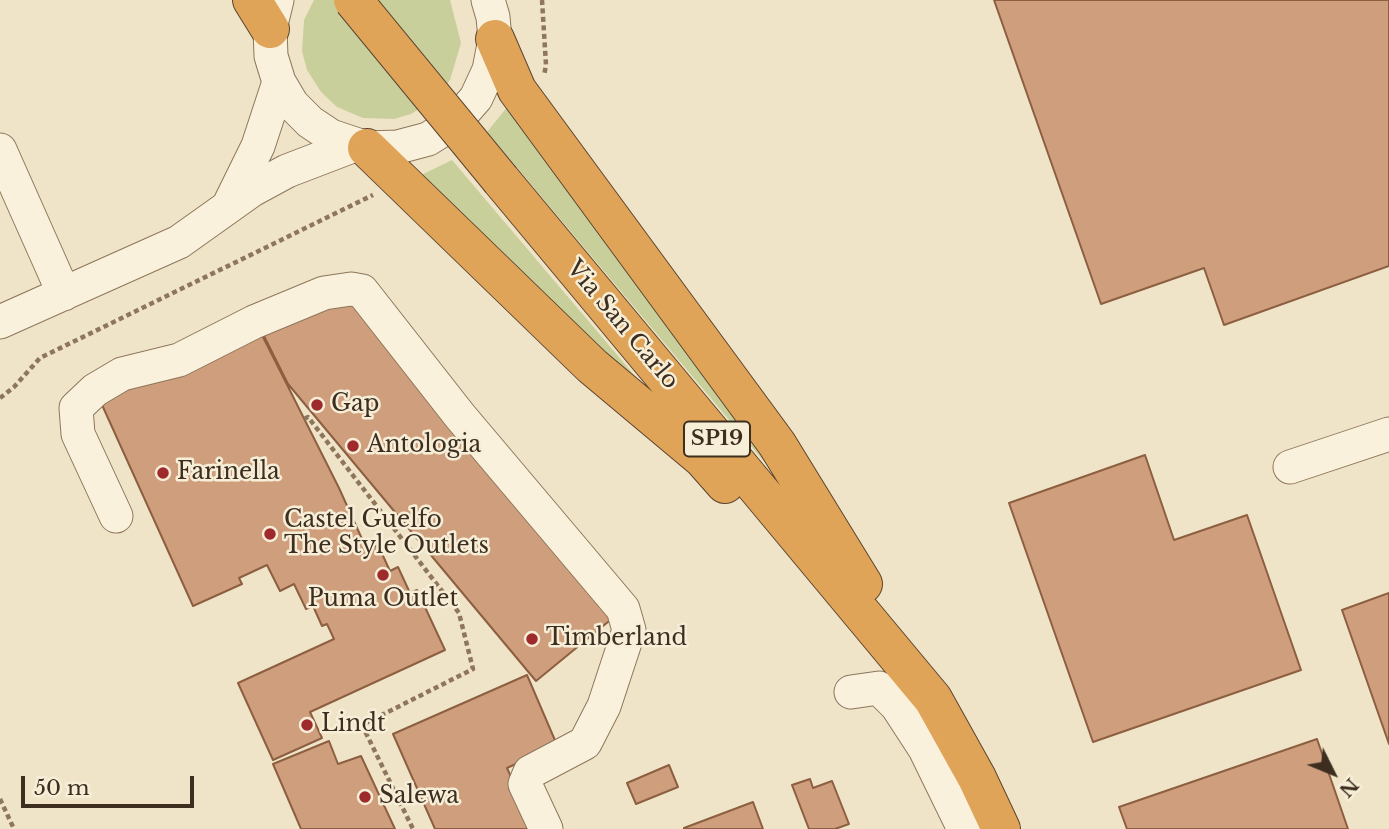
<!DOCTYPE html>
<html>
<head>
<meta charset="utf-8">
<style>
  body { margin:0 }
  #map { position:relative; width:1389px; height:829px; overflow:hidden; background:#f0e4c8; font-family:"Libre Baskerville",serif }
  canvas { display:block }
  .north { position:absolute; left:1298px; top:738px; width:70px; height:70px; -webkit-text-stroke:5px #f7eed8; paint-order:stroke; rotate:133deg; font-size:19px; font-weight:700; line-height:28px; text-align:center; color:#3d2e20 }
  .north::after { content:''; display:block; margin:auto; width:24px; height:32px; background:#3d2e20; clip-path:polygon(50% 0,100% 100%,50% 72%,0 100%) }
  .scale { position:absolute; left:21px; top:776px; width:173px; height:32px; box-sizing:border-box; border:4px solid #3d2e20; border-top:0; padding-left:9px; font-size:21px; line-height:24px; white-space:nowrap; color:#3d2e20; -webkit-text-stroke:5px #f7eed8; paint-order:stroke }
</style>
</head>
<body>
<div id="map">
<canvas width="1389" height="829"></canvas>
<div class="north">N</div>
<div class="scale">50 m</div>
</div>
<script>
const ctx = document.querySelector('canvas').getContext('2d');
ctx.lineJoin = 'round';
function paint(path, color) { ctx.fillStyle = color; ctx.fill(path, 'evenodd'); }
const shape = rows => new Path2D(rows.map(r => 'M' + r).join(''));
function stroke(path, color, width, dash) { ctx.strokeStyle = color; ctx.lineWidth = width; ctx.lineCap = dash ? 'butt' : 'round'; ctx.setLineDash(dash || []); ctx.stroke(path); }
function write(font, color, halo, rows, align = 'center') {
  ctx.font = font + ' "Libre Baskerville",serif'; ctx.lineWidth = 5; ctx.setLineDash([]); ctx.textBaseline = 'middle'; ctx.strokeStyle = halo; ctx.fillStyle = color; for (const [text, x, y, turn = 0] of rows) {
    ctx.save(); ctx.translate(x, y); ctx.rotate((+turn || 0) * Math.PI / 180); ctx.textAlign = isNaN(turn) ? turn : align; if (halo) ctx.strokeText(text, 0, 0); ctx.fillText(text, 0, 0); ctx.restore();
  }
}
const green = shape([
  [314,0,450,0,461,43,450,80,434,100,411,114,394,119,363,118,337,107,321,92,307,70,302,51,304,20],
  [512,101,798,502,487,132],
  [452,160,657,402,413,179]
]);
const building = shape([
  [994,0,1389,0,1389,266,1224,325,1204,268,1101,304,994,0],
  [347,293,614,617,536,681,288,384,260,328,347,293],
  [258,327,339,488,367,550,378,545,390,571,398,567,410,593,417,590,445,650,310,712,322,738,273,760,238,683,334,639,327,624,322,626,313,606,306,609,294,584,280,591,267,565,239,578,242,584,193,606,98,396,258,327],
  [1145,455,1174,540,1247,515,1301,670,1093,742,1009,503,1145,455],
  [1389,593,1389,744,1342,610,1389,593],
  [527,675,557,745,507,768,534,829,435,829,393,734,527,675],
  [1317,739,1348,829,1127,829,1119,807,1317,739],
  [329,741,338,764,361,756,395,829,301,829,273,764,329,741],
  [669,765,678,787,636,804,627,783,669,765],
  [810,779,813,788,832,781,849,824,835,829,809,829,792,785,810,779],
  [753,802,763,829,684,829,684,828,753,802]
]);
const path = shape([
  [542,0,546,65,544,76],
  [0,398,14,387,40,358,373,195],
  [304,419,308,417,459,613,473,669,362,725,413,829],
  [0,799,14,829]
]);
const minor = shape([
  [277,0,270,29,271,56,279,82,292,104,310,122,331,136,367,148,398,147,428,139,455,122,476,98,489,70,495,39,493,17,488,0],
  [0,150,64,294],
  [229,205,258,146,279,82],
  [0,322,179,242,252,190,287,171,355,145],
  [1290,467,1389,434],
  [116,516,78,434,76,408,95,390,122,374,179,360,254,322,324,293,351,289,362,291,460,416,623,609,629,630,604,706,585,743,530,772,525,784,546,829],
  [851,692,879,688,897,706,925,749,964,829]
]);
const highway = shape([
  [252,0,270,29],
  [495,39,517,90,777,444,863,584],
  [367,148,592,366,703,459,725,484],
  [501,180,933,699,977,778,1001,829]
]);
const highwayBridge = shape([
  [353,0,501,180]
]);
const markers = [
  [317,405,7,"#9e2a2b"],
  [353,446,7,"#9e2a2b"],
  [163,473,7,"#9e2a2b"],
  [270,534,7,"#9e2a2b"],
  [383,575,7,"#9e2a2b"],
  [532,639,7,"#9e2a2b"],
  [307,725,7,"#9e2a2b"],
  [365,797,7,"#9e2a2b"]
];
const shields = [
  [717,439,66]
];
const shieldNames = [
  ["SP19",717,439]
];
const streetNames = [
  ["Via San Carlo",622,325,50]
];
const poiNames = [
  ["Gap",331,405],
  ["Antologia",367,446],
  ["Farinella",177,473],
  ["Castel Guelfo",284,521],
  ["The Style Outlets",284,547],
  ["Puma Outlet",383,600,"center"],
  ["Timberland",546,639],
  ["Lindt",321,725],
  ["Salewa",379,797]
];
paint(green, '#c9cf9b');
paint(building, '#cf9f7d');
stroke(building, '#8d5f41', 2);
stroke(minor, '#8d765c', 35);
stroke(highway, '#5b4430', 40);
stroke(path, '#8d765c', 4.5, [5, 3.5]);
stroke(minor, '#faf1dc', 33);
stroke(highway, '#e0a458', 38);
stroke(highwayBridge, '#5b4430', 40, []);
stroke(highwayBridge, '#e0a458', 38);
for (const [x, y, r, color] of markers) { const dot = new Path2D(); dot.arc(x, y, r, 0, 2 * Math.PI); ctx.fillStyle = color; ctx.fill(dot); stroke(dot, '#f7eed8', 2.5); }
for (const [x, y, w] of shields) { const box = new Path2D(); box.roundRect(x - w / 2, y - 17.5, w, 35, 5); ctx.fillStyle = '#f7eed8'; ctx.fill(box); stroke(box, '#3d2e20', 2); }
write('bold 21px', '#3d2e20', null, shieldNames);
write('23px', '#3d2e20', '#f7eed8', streetNames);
write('23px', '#3d2e20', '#f7eed8', poiNames, 'left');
</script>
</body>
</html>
